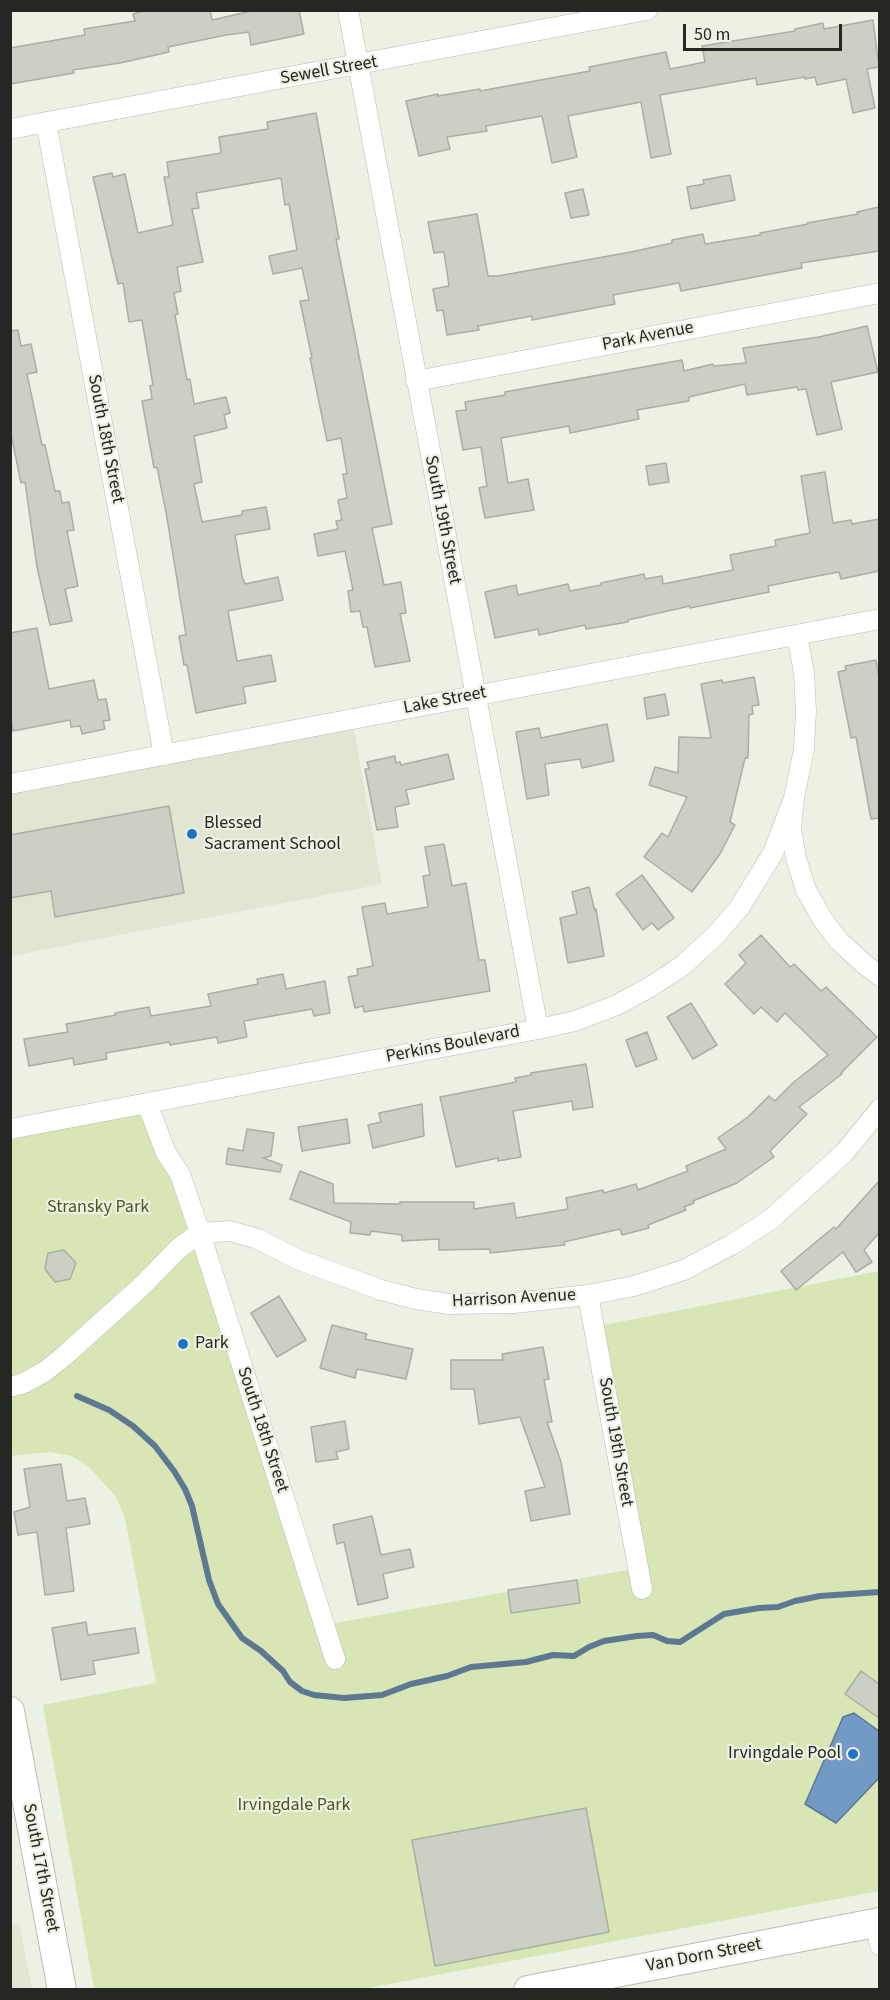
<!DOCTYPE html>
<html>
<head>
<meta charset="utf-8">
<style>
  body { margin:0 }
  #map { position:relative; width:890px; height:2000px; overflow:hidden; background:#edf1e4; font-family:"Source Sans 3",sans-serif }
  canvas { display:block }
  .frame { position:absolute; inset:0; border:12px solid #252722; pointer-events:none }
  .scale { position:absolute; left:683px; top:24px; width:159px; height:27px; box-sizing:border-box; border:3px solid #252722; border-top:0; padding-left:8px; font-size:18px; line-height:21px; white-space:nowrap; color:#252722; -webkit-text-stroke:4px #edf1e4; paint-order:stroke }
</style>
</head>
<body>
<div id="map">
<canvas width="890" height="2000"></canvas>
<div class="frame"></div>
<div class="scale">50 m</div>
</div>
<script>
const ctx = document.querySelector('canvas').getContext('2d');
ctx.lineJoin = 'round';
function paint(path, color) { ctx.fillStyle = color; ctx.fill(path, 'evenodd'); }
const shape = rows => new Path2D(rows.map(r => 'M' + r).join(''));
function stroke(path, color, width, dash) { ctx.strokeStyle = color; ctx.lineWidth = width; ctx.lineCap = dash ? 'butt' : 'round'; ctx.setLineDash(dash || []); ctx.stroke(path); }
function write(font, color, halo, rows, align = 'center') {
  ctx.font = font + ' "Source Sans 3",sans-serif'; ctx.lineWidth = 4.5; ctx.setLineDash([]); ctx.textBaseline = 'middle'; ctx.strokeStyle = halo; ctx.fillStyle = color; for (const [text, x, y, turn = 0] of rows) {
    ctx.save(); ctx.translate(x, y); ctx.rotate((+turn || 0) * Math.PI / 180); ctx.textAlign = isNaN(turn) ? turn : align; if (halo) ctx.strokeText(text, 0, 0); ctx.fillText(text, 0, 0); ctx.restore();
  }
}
const built = shape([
  [352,719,382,884,11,956,11,784],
  [19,1923,32,1989,11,1989,11,1925]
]);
const green = shape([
  [147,1103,324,1625,638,1568,594,1327,879,1271,879,1891,363,1989,94,1989,43,1705,156,1683,125,1518,116,1497,90,1468,72,1456,50,1452,11,1456,11,1129]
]);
const water = shape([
  [854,1713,879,1731,879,1778,836,1823,805,1804,843,1717,854,1713]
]);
const stream = shape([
  [77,1396,109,1410,133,1426,155,1446,174,1471,185,1489,192,1506,209,1580,218,1604,242,1638,261,1651,283,1671,290,1682,302,1691,314,1695,344,1698,382,1695,411,1684,447,1676,471,1667,526,1662,553,1655,574,1656,589,1647,604,1641,637,1636,653,1635,667,1641,680,1642,724,1614,759,1608,778,1607,795,1601,820,1596,880,1592]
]);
const building = shape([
  [147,10,210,10,212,20,256,10,299,10,304,34,251,45,249,32,226,35,168,47,169,52,120,63,73,70,74,73,10,84,10,48,85,35,84,29,135,21,133,14,147,10],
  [873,20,879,67,867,69,875,108,853,113,846,79,817,85,815,77,805,79,805,77,757,85,756,78,660,95,671,154,651,158,641,102,568,116,577,157,552,163,542,116,486,126,487,131,447,137,450,149,419,156,406,101,438,94,438,96,480,89,480,91,590,71,589,67,666,52,670,69,705,62,702,46,795,31,795,29,823,23,824,29,873,20],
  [316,113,339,239,336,239,392,524,372,528,384,585,401,582,406,613,400,614,410,661,375,667,367,627,363,627,360,611,351,612,348,591,353,590,345,551,318,556,314,534,338,529,336,521,342,520,338,500,347,498,343,474,347,474,341,438,327,441,310,358,312,358,300,301,309,300,302,268,273,274,269,256,297,250,289,204,285,205,281,178,196,193,199,208,192,209,203,262,177,267,181,291,174,293,178,314,175,315,187,380,190,379,194,404,226,397,230,413,224,415,227,428,194,436,202,482,194,484,202,522,242,515,242,511,266,507,270,529,235,535,242,576,245,584,278,577,283,600,228,611,237,661,271,655,276,681,243,687,246,703,196,713,187,665,184,665,179,636,186,635,166,512,157,467,154,468,142,401,152,399,150,386,153,385,142,320,129,322,123,283,118,284,93,177,112,173,113,177,125,174,138,233,173,225,164,177,169,177,167,162,221,153,219,137,268,129,267,122,316,113],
  [730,175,735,200,691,209,687,187,704,184,703,180,730,175],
  [583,189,589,215,571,218,565,193,583,189],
  [879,207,879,251,801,263,802,268,681,291,679,283,613,295,615,304,532,320,532,316,478,326,479,330,447,335,443,310,437,311,433,289,449,286,444,252,434,253,428,222,477,214,488,276,498,276,631,252,672,243,672,240,703,234,705,244,760,235,760,233,808,224,807,223,858,214,857,212,879,207],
  [867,326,878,372,831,382,842,429,817,435,806,389,798,390,797,387,747,395,745,384,689,397,689,401,637,410,639,419,570,433,569,426,501,438,508,483,528,479,534,510,485,518,479,488,487,486,481,447,463,450,456,411,466,410,465,402,505,395,505,392,682,360,684,371,713,364,714,366,746,363,743,348,819,337,867,326],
  [18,330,21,346,31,344,37,372,27,374,42,445,45,445,55,491,60,491,62,503,69,502,74,530,67,531,78,586,65,589,72,621,50,625,37,567,25,482,21,483,10,429,10,331,18,330],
  [666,463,669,482,649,485,646,466,666,463],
  [825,472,833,523,851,520,852,524,879,519,879,571,841,579,839,572,817,576,768,586,769,592,690,608,690,606,628,620,628,622,586,629,585,625,539,635,538,629,495,638,485,592,516,585,518,595,568,584,570,591,601,585,601,583,644,574,645,579,662,576,663,584,733,570,730,555,776,546,775,540,810,533,801,476,825,472],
  [37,628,49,689,94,680,98,700,106,699,110,720,103,721,105,729,82,734,80,726,71,727,70,720,13,731,10,716,10,633,37,628],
  [876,660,879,678,879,818,871,819,856,737,851,738,838,672,846,670,845,666,876,660],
  [754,677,759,705,752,706,753,714,749,715,748,758,745,758,730,822,735,825,720,854,692,892,644,857,662,833,668,837,687,797,649,785,655,767,678,773,679,737,711,738,701,684,722,680,723,683,754,677],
  [665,694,669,715,647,719,644,698,665,694],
  [607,724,614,761,582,768,580,759,545,764,549,795,527,799,516,732,539,728,541,738,607,724],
  [448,754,454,779,406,790,409,804,395,807,398,827,377,830,365,769,369,769,367,762,395,756,396,763,400,762,401,765,448,754],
  [169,806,184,893,55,917,51,891,10,898,10,835,169,806],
  [444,844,452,886,466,883,479,960,485,960,490,991,364,1012,363,1006,355,1008,348,977,358,975,357,969,373,966,362,907,385,903,387,914,428,907,423,876,430,875,425,847,444,844],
  [642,875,674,918,658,930,652,923,643,930,616,894,642,875],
  [589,887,595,911,596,909,604,956,568,963,560,918,577,914,572,892,589,887],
  [761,935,790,967,794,964,821,991,826,987,877,1037,841,1073,842,1074,799,1107,807,1114,770,1151,774,1157,737,1183,693,1201,694,1203,684,1207,686,1210,648,1225,649,1228,622,1235,620,1229,564,1242,565,1245,490,1253,490,1249,439,1250,439,1239,402,1241,402,1235,371,1231,370,1235,350,1233,351,1222,290,1199,300,1171,333,1184,334,1203,400,1204,400,1202,474,1202,474,1209,514,1203,516,1218,568,1209,566,1198,603,1190,604,1193,636,1184,638,1190,688,1171,686,1166,726,1149,718,1138,748,1117,769,1096,775,1101,794,1082,828,1055,785,1013,777,1022,761,1007,754,1014,725,984,746,963,739,955,761,935],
  [283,974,286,989,325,981,330,1013,314,1016,312,1009,244,1021,247,1037,218,1043,217,1037,170,1045,169,1042,106,1053,107,1059,74,1065,73,1058,29,1066,24,1039,68,1032,66,1024,116,1015,115,1013,149,1007,151,1016,211,1006,208,994,258,984,257,979,283,974],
  [691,1003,717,1045,693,1059,667,1017,691,1003],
  [647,1032,657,1059,636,1067,626,1040,647,1032],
  [586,1064,593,1107,573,1110,572,1101,513,1111,521,1157,498,1161,498,1158,456,1167,440,1097,516,1082,515,1078,531,1075,531,1073,586,1064],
  [422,1104,424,1136,373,1148,368,1125,381,1122,379,1113,422,1104],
  [347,1119,350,1143,302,1151,298,1127,347,1119],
  [247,1129,274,1133,271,1156,263,1158,282,1165,280,1172,226,1164,228,1148,243,1151,247,1129],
  [879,1181,879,1233,864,1250,872,1262,856,1272,843,1252,796,1290,781,1271,834,1227,836,1229,879,1181],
  [64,1250,76,1263,70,1279,55,1282,45,1269,48,1253,64,1250],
  [279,1296,306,1340,277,1357,251,1313,279,1296],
  [332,1325,367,1334,365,1339,413,1349,406,1379,357,1369,355,1378,320,1368,332,1325],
  [543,1347,549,1379,544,1380,552,1422,547,1422,561,1462,570,1514,531,1521,525,1491,545,1487,520,1417,479,1424,474,1389,451,1389,451,1360,503,1360,502,1354,543,1347],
  [345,1421,349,1449,336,1452,338,1459,316,1462,311,1427,345,1421],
  [61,1464,67,1501,85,1498,90,1524,66,1528,74,1591,45,1595,37,1532,18,1535,14,1512,30,1507,24,1469,61,1464],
  [372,1516,381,1555,410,1549,414,1567,383,1574,388,1598,358,1605,344,1542,337,1544,333,1525,372,1516],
  [577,1580,580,1603,511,1613,508,1590,577,1580],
  [86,1622,88,1635,135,1628,139,1653,93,1661,95,1674,61,1680,52,1628,86,1622],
  [861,1671,879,1684,879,1718,845,1694,861,1671],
  [586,1808,609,1932,435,1966,412,1840,586,1808]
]);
const street = shape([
  [348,10,538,1029],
  [46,122,164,755],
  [10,129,647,10],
  [416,381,880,293],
  [797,635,804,673,806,711,804,749,794,798,791,829,796,858,806,890,823,920,839,941,864,964,880,976],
  [10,784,880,619],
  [147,1103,166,1153,180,1174,200,1233,335,1659],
  [10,1129,538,1029,575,1021,617,1005,650,987,682,966,715,936,740,907,773,853,794,798],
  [588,1295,642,1589],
  [10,1387,24,1383,44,1372,63,1357,143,1285,179,1248,200,1233,230,1231,258,1239,297,1259,381,1290,416,1299,449,1304,514,1303,588,1295,634,1286,684,1270,731,1245,770,1220,844,1153,880,1109],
  [875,1923,880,1945]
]);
const secondary = shape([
  [10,1711,62,1990],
  [528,1990,880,1922]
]);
const markers = [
  [192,834,6,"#1e74c2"],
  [183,1344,6,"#1e74c2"],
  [853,1754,6,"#1e74c2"]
];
const streetNames = [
  ["Sewell Street",329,71,-10],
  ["Park Avenue",648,337,-11],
  ["South 18th Street",105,439,79],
  ["South 19th Street",442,520,79],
  ["Lake Street",445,701,-11],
  ["Perkins Boulevard",453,1045,-11],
  ["Harrison Avenue",514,1299,-3],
  ["South 18th Street",262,1430,72],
  ["South 19th Street",615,1442,80],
  ["South 17th Street",40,1868,79],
  ["Van Dorn Street",704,1956,-11]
];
const poiNames = [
  ["Blessed",204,824],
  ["Sacrament School",204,845],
  ["Park",195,1344],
  ["Irvingdale Pool",841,1754,"right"]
];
const parkNames = [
  ["Stransky Park",98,1208],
  ["Irvingdale Park",294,1806]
];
paint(built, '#e0e6d2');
paint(green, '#d8e5b4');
paint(water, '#739ac4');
stroke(water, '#5c7893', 1.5);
stroke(stream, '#5c7893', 6);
paint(building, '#cccfc3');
stroke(building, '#abaea2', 1.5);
stroke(street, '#babdb1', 21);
stroke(secondary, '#babdb1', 30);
stroke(street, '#fff', 20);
stroke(secondary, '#fff', 28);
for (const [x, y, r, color] of markers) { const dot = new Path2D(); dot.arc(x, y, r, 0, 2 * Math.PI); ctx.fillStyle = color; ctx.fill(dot); stroke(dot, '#edf1e4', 2); }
write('18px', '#252722', '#edf1e4', streetNames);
write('18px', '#252722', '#edf1e4', poiNames, 'left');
write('18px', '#4b571c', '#edf1e4', parkNames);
</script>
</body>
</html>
